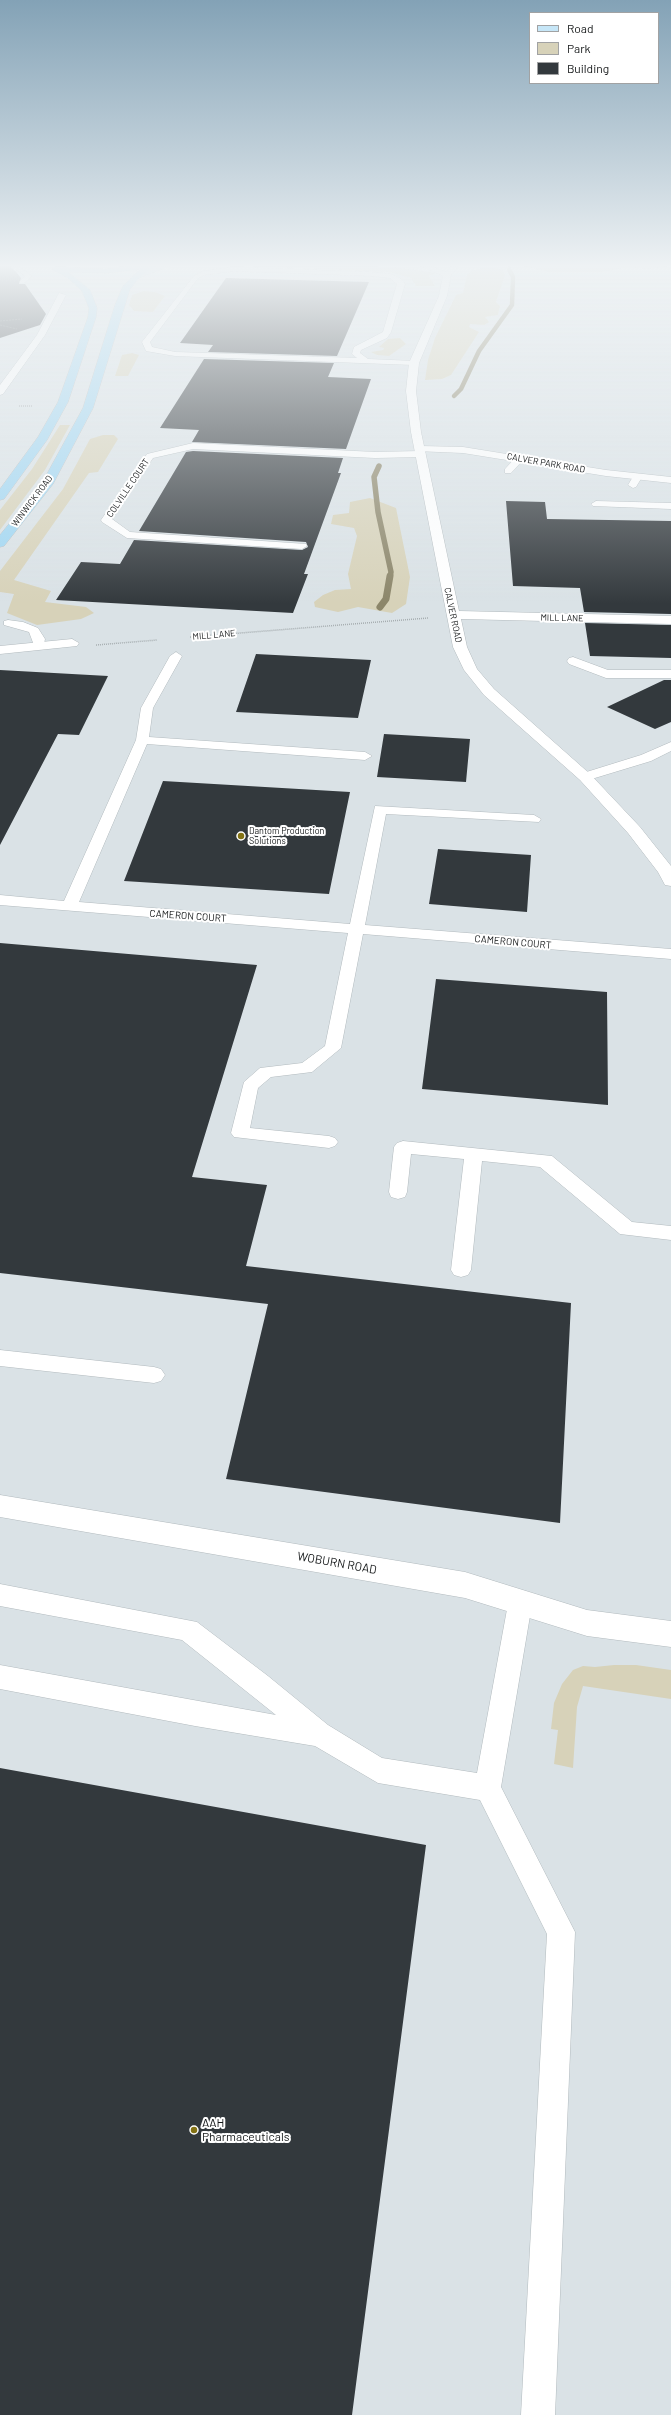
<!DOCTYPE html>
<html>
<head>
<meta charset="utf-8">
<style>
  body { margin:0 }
  #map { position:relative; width:671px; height:2415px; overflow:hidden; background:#dae2e6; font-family:Barlow,sans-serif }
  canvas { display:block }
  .legend { position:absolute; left:529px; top:12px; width:130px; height:72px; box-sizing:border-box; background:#fff; border:1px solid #a1a2a3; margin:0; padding:5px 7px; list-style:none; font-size:12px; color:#141718 }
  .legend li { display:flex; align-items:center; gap:8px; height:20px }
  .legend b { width:20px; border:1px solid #a1a2a3 }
</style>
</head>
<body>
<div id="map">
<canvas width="671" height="2415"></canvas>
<ul class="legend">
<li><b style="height:5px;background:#c6e6f7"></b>Road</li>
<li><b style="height:11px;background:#d7d2b9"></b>Park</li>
<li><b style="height:11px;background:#33393d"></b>Building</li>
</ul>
</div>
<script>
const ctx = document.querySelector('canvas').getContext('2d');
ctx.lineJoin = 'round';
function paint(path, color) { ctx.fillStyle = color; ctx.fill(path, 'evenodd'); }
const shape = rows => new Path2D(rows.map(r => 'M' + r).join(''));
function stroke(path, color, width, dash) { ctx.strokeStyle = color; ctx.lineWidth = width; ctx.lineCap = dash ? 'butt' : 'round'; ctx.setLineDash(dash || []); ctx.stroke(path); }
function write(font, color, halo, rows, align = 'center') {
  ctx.font = font + ' Barlow,sans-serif'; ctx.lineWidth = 4; ctx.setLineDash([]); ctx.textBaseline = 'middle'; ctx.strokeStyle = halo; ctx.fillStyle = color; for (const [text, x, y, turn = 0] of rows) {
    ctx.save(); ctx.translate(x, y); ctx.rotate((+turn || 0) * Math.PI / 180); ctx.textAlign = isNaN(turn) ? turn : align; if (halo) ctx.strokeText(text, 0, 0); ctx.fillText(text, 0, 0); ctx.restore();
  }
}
const green = shape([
  [250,266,393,267,436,273,429,276,435,286,416,286,411,278,389,272],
  [524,266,668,266,650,269,628,267,601,272,550,272],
  [483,268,495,268,503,270,505,275,496,302,500,306,498,315,485,317,489,322,484,325,470,324,469,327,479,332,451,375,442,379,425,380,428,360,435,338,456,295,463,293,467,275,471,271],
  [143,291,155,292,165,296,153,312,134,311,129,305,132,295],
  [400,338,406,344,389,356,377,355,371,352,383,350,384,348,379,347,388,339],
  [132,353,139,355,128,376,115,376,122,355],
  [60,425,70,425,45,470,0,530,0,510,32,469],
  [103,435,114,435,118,439,98,472,89,473,14,580,51,591,45,602,86,607,94,613,81,619,37,625,7,613,14,594,0,592,0,571,63,489,90,439],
  [370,498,396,508,410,577,406,604,392,613,358,607,338,612,315,607,314,602,323,595,335,590,351,589,348,574,357,536,354,528,331,524,333,515,349,513,350,502],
  [614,1665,636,1665,671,1670,671,1699,583,1686,577,1707,573,1768,554,1764,558,1730,551,1729,554,1703,562,1684,573,1670,583,1666,595,1667]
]);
const streamFar2 = shape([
  [454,396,461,389,479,351,512,305,513,277,509,269]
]);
const streamFar1 = shape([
  [379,466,374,477,378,512,391,572,390,577]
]);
const stream = shape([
  [380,607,386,599,390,576]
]);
const building = shape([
  [0,266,10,266,16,272,21,278,19,284,25,284,46,314,40,325,0,338],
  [226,278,369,282,337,356,208,352,213,345,180,343],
  [204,359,334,363,328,377,371,379,346,449,192,442,199,430,160,428],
  [193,451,343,458,338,473,341,473,304,574,308,574,293,613,56,600,81,562,120,564,134,540,302,550,308,547,306,542,139,531,186,452],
  [506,501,545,502,547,519,671,521,671,614,584,612,580,588,513,586],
  [585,623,671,625,671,658,590,656],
  [256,654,371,660,358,718,236,712],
  [0,670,108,676,79,735,58,734,0,845],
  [664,680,671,680,671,722,655,729,607,707],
  [384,734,470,739,466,782,377,777],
  [163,781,350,792,329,894,124,881],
  [438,849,531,855,527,912,429,904],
  [0,943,257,965,192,1177,267,1185,246,1266,571,1303,560,1523,226,1479,268,1304,0,1273],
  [436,979,607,992,608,1105,422,1089],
  [0,1768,426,1845,352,2415,0,2415]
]);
const pathFar1 = shape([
  [0,321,22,319],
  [0,325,17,329]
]);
const path = shape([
  [19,406,32,406],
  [190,637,428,618],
  [96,645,157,640]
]);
const lane = shape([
  [11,266,18,266,32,276,24,283,20,283,20,281,25,276,11,266],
  [233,267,371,272,391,274,400,278,405,284,391,332,387,338,361,350,360,353,368,359,414,361,418,363,414,365,175,356,146,351,142,342,194,276,203,271,233,267],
  [233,271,371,276,390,278,397,284,383,332,354,347,352,354,357,358,175,352,152,347,150,342,198,278,205,275,233,271],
  [193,443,375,452,421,451,426,454,421,457,375,458,193,449,153,458,112,519,130,532,306,544,307,546,302,549,127,538,102,522,101,520,147,454,193,443],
  [516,457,524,459,511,473,505,473,505,469,516,457],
  [634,475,642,477,636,487,633,488,628,485,634,475],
  [596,501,671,503,671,509,593,506,591,504,596,501],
  [8,620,23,622,38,628,45,639,43,648,35,648,29,632,4,625,4,621,8,620],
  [176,652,182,656,153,708,149,737,365,752,372,756,365,760,147,744,79,902,350,924,375,806,534,815,541,819,539,822,386,814,365,925,671,949,671,959,363,934,341,1048,312,1072,271,1077,258,1088,250,1128,329,1136,335,1138,338,1142,335,1146,329,1148,234,1137,231,1133,244,1082,260,1068,302,1063,325,1046,348,933,0,905,0,895,64,901,136,740,141,708,170,656,176,652],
  [573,657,608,670,671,670,671,678,606,678,569,664,567,661,569,658,573,657],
  [671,742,671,751,651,761,585,781,578,777,580,774,641,755,671,742],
  [403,1141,552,1156,632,1222,671,1226,671,1240,620,1234,540,1167,482,1161,471,1270,468,1275,461,1277,454,1275,451,1270,464,1159,411,1154,407,1192,405,1197,398,1199,391,1197,389,1192,394,1147,397,1143,403,1141],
  [0,1350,154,1367,161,1369,165,1375,161,1381,154,1383,0,1366,0,1350],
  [0,1584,197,1622,268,1676,328,1725,382,1758,477,1773,508,1604,511,1596,520,1593,529,1596,532,1604,501,1787,575,1932,555,2415,521,2415,547,1934,480,1800,378,1783,315,1746,195,1726,0,1689,0,1665,276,1715,182,1640,0,1606,0,1584]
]);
const street = shape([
  [59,293,66,295,45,335,3,394,0,395,0,385,37,335,59,293],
  [420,446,463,447,606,470,671,477,671,483,606,476,463,453,416,451,415,449,420,446],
  [72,639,79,643,77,646,0,654,0,646,72,639],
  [0,1495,465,1572,587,1610,671,1621,671,1647,587,1636,465,1598,0,1517,0,1495]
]);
const secondary = shape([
  [421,266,431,266,446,272,451,266,459,266,451,275,447,296,419,363,416,391,421,432,459,611,671,616,671,624,461,619,467,647,477,669,494,689,590,774,640,827,671,866,671,886,665,885,658,872,628,833,580,780,484,695,464,670,453,647,411,432,406,391,409,363,439,296,443,276,421,266]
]);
const primary = shape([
  [157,266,170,266,139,278,132,276,145,268,157,266]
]);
const highway = shape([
  [129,266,154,266,139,278,130,289,93,408,53,484,4,546,0,547,0,535,42,483,83,408,115,305,123,286,141,269,108,273,68,272,90,290,97,308,96,317,68,402,47,440,4,499,0,500,0,489,38,437,58,402,88,317,89,308,82,291,68,278,52,269,56,267,108,269,129,266]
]);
const markers = [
  [241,836,4,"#837213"],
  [194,2130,4,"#837213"]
];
const farStreetnames = [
  ["CALVER PARK ROAD",546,463,10],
  ["COLVILLE COURT",128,488,-56],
  ["WINWICK ROAD",32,501,-53],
  ["CALVER ROAD",453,615,78],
  ["MILL LANE",562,618,1],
  ["MILL LANE",214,635,-5]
];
const farPoinames = [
  ["Dantom Production",249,831],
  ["Solutions",249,841]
];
const streetNames = [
  ["CAMERON COURT",188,916,4],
  ["CAMERON COURT",513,942,5]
];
const nearStreetnames = [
  ["WOBURN ROAD",337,1563,10]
];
const nearPoinames = [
  ["AAH",202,2123],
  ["Pharmaceuticals",202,2137]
];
paint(green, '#d7d2b9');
stroke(streamFar2, '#8c866a', 4.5);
stroke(streamFar1, '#8c866a', 5.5);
stroke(stream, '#8c866a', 7);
paint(building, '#33393d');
stroke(lane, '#b2babe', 1);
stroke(street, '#b2babe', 1);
stroke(secondary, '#b2babe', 1);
stroke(primary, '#bdbebe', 1);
stroke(highway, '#bdbebe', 1);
stroke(pathFar1, '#757b7d', 1, [0.5, 1]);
stroke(path, '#757b7d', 1.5, [0.5, 1.5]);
paint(lane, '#fff');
paint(street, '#fff');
paint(secondary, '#fff');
paint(primary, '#c6e6f7');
paint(highway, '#a0d6f2');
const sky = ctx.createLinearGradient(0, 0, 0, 604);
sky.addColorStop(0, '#83a2b6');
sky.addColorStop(0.44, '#eef2f4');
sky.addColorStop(1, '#eef2f400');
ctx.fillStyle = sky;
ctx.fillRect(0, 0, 671, 604);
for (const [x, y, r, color] of markers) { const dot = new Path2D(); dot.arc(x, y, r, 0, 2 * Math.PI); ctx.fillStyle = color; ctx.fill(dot); stroke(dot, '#fff', 1.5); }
write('9px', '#141718', '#fff', farStreetnames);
write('9px', '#141718', '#fff', farPoinames, 'left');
write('10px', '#141718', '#fff', streetNames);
write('12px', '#141718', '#fff', nearStreetnames);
write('12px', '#141718', '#fff', nearPoinames, 'left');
</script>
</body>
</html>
